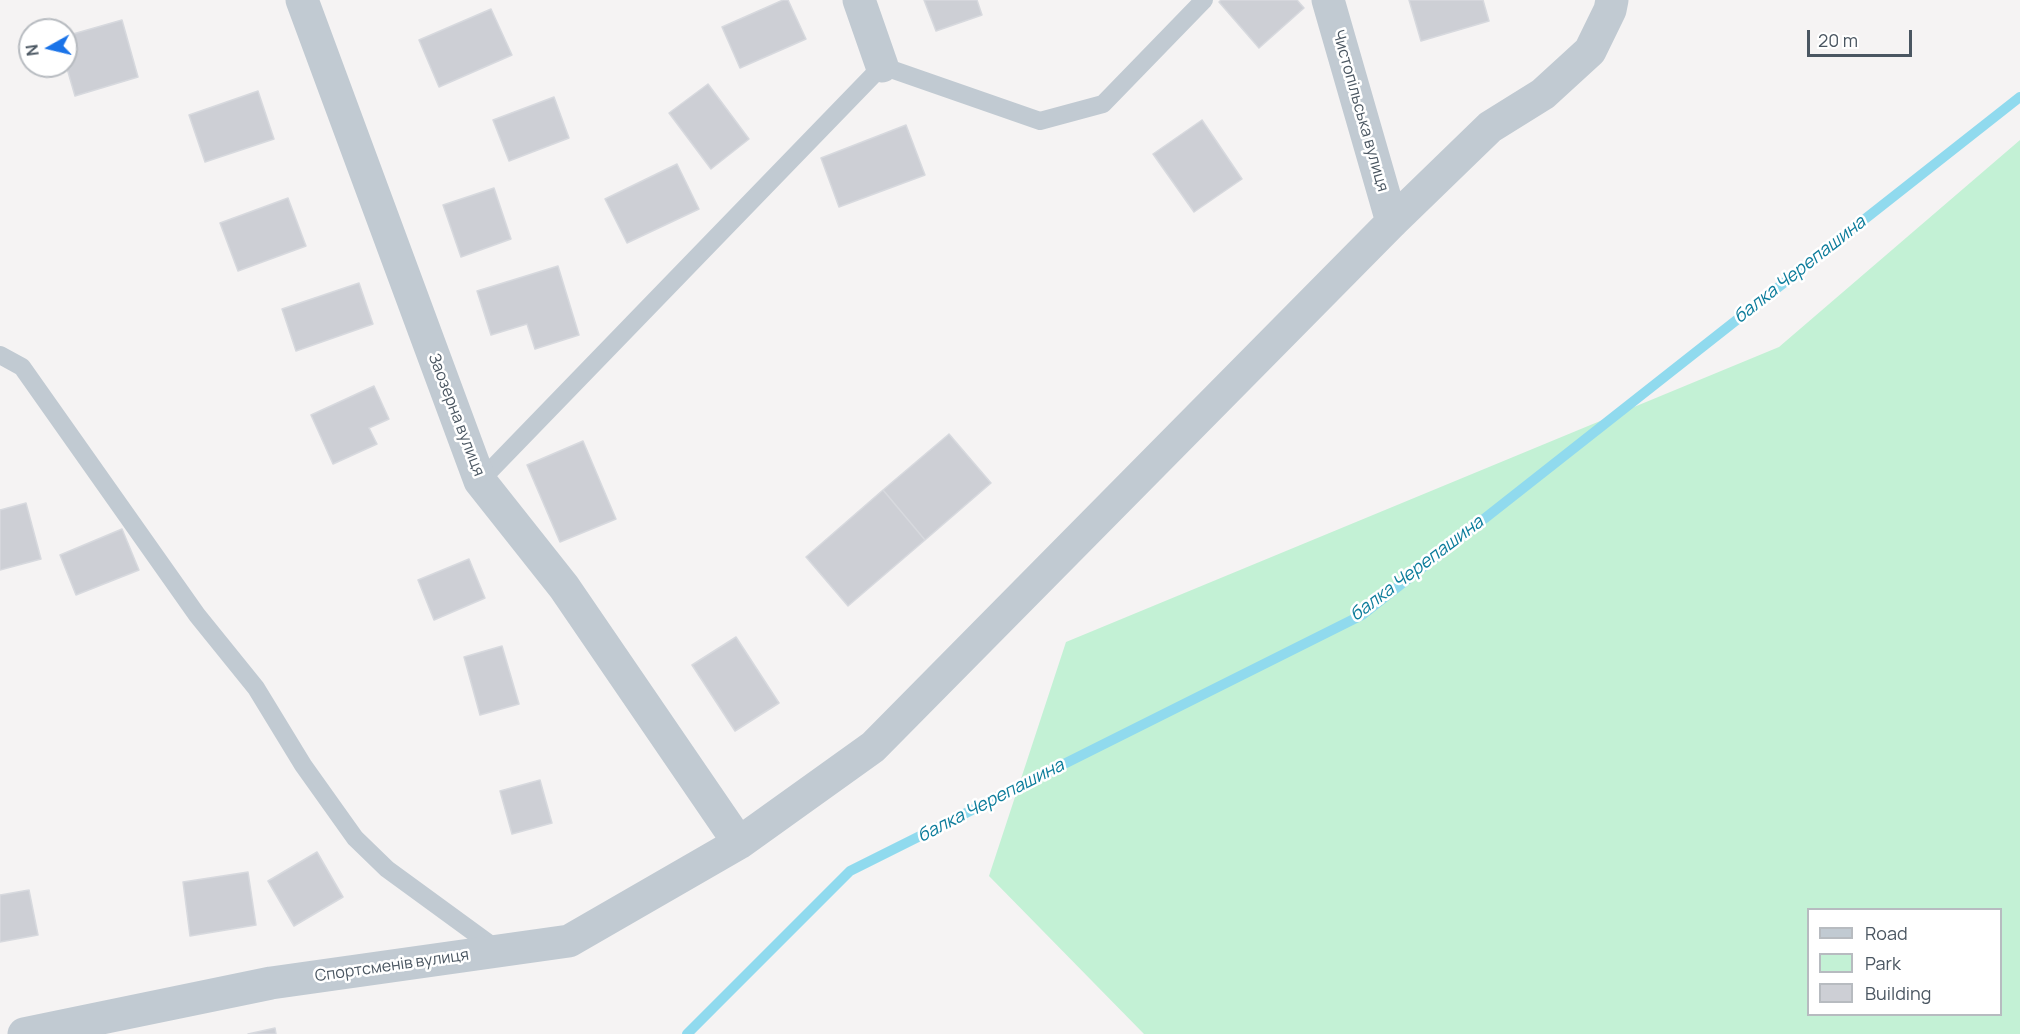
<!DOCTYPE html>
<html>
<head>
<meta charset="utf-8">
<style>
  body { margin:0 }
  #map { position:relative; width:2020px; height:1034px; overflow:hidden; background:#f5f3f3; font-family:Manrope,sans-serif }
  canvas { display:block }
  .legend { position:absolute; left:1807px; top:908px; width:195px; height:108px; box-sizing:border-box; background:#fff; border:2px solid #b7bbc0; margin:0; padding:8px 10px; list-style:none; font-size:18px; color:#4a5661 }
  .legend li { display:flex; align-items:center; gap:12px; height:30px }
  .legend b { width:30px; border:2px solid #b7bbc0 }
  .north { position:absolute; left:18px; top:18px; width:60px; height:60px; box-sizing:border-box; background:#fff; border:2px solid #b7bbc0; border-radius:50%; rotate:262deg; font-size:16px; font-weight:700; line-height:24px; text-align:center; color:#4a5661 }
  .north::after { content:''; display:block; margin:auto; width:21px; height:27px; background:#1a73e8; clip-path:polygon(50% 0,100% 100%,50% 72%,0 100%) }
  .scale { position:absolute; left:1807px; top:30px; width:105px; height:27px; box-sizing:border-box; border:3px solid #4a5661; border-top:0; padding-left:8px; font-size:18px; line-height:21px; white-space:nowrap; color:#4a5661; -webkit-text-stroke:4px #fff; paint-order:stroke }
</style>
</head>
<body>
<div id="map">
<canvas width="2020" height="1034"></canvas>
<ul class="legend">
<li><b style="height:8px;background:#c1cad2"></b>Road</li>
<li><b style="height:16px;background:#c3f1d5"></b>Park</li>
<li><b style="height:16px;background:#cdcfd5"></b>Building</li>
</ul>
<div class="north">N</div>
<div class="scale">20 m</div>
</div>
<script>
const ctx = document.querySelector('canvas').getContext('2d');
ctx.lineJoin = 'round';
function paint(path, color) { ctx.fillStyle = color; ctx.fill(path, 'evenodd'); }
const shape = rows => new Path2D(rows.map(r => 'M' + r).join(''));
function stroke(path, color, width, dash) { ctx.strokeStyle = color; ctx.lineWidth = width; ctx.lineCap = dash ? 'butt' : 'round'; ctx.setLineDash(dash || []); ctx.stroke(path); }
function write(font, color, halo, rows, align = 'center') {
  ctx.font = font + ' Manrope,sans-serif'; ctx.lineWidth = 5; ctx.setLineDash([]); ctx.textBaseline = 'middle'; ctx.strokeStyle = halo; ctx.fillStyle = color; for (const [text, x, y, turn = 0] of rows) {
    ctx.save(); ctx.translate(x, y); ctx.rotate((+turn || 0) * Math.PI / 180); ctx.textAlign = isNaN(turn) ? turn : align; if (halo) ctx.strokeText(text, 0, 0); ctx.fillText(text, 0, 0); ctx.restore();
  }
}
const green = shape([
  [2020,140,2020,1034,1144,1034,989,876,1066,642,1779,347],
  [1808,910,2000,910,2000,1014,1808,1014]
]);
const stream = shape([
  [687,1034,850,871,1362,615,2020,97]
]);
const building = shape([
  [783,0,788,0,806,39,740,68,722,27,783,0],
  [924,0,977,0,982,15,936,31,924,0],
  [1221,0,1297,0,1304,8,1259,48,1219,2,1221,0],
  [1409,0,1483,0,1489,21,1421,41,1409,0],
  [491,9,512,55,439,87,419,40,491,9],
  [122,20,138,77,75,96,66,65,66,36,122,20],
  [708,84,749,139,711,169,669,113,708,84],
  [258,91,274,139,205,162,189,115,258,91],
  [554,97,569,138,509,161,493,120,554,97],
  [1202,120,1242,179,1194,212,1153,154,1202,120],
  [906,125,925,175,839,207,821,158,906,125],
  [677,164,699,209,627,243,605,199,677,164],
  [494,188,511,239,461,257,443,205,494,188],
  [288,198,306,246,238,271,220,223,288,198],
  [558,266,579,335,535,349,527,324,491,335,477,291,558,266],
  [359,283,373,324,296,351,282,309,359,283],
  [374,386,389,419,369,428,377,444,333,464,311,415,374,386],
  [949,434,991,483,925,540,883,490,949,434],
  [583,441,616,519,560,542,527,465,583,441],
  [883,490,925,540,848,606,806,557,883,490],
  [26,503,41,559,0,570,0,510,26,503],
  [122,529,139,570,76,595,60,555,122,529],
  [469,559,485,598,434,620,418,580,469,559],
  [736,637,779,703,735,731,692,665,736,637],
  [502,646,519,704,480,715,464,657,502,646],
  [540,780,552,823,512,834,500,791,540,780],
  [317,852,343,897,294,926,268,881,317,852],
  [248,872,256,925,190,936,183,882,248,872],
  [29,890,38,935,0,942,0,895,29,890],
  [275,1028,276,1034,248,1034,275,1028]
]);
const lane = shape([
  [0,355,22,367,197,615,256,688,303,765,355,838,387,869,498,950],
  [480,481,882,66,1040,121,1103,104,1204,0]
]);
const street = shape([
  [302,0,480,481,564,587,739,843],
  [859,0,882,66],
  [1328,0,1392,222],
  [24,1034,271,983,569,941,739,843,873,747,1392,222,1490,127,1543,94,1590,51,1610,10,1612,0]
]);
const streetNames = [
  ["Чистопільська вулиця",1360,111,74],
  ["Заозерна вулиця",456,415,69],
  ["Спортсменів вулиця",392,966,-8]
];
const waterNames = [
  ["балка Черепашина",1800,270,-38],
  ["балка Черепашина",1417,569,-37],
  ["балка Черепашина",991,801,-27]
];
paint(green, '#c3f1d5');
stroke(stream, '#90daee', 10);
paint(building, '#cdcfd5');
stroke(building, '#d7d9de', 1.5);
stroke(lane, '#c1cad2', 18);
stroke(street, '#c1cad2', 33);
write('16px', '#4a5661', '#fff', streetNames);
write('italic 18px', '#0c7c9b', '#fff', waterNames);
</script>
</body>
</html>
